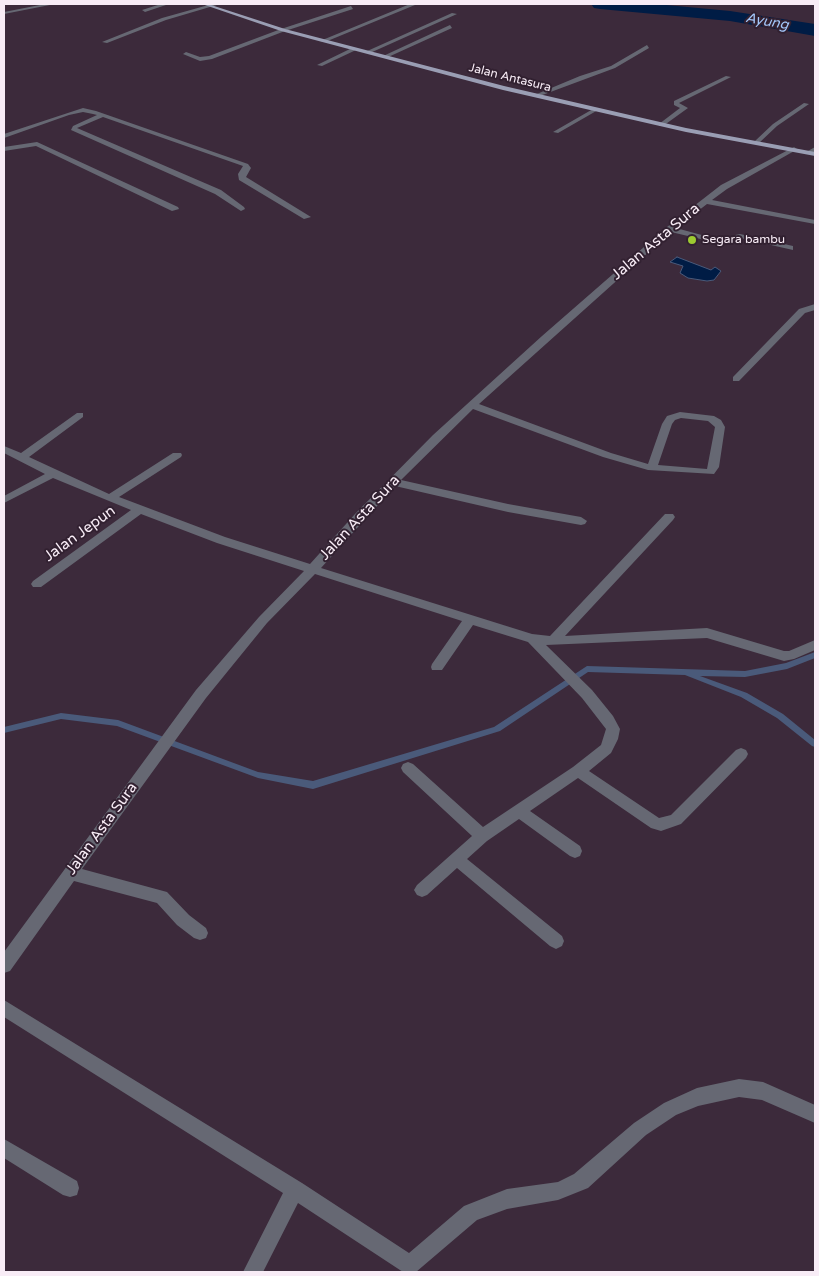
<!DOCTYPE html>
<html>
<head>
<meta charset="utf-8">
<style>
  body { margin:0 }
  #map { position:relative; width:819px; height:1276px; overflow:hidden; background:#3c2a3b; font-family:"Varela Round",sans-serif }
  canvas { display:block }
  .frame { position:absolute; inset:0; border:5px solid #f8ecf6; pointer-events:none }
</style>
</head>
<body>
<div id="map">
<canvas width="819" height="1276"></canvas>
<div class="frame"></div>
</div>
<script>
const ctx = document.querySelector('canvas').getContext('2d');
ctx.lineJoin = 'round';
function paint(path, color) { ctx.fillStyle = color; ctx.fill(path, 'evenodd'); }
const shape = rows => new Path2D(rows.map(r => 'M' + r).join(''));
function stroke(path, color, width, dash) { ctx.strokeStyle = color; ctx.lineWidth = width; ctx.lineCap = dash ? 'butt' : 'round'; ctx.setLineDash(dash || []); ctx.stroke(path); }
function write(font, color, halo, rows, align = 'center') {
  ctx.font = font + ' "Varela Round",sans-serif'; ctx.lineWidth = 4; ctx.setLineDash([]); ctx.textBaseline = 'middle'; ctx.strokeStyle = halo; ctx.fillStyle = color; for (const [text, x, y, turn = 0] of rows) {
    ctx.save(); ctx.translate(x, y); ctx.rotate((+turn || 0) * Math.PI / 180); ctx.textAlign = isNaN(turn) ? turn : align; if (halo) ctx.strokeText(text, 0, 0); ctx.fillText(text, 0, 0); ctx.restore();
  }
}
const water = shape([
  [677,257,711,270,715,267,721,271,714,280,707,281,688,278,680,273,683,266,670,262,677,257]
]);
const stream = shape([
  [815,652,815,658,787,669,745,677,700,676,747,693,783,714,815,740,815,747,812,746,777,718,741,697,685,675,588,672,500,731,313,789,258,778,117,726,61,719,4,733,4,727,61,713,118,720,258,772,313,781,494,727,587,666,745,671,786,663,815,652]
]);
const river = shape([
  [591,4,656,4,730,11,815,24,815,36,730,21,600,9,594,8,591,4]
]);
const minor = shape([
  [45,4,55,4,4,14,4,12,45,4],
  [161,4,169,4,145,12,142,10,161,4],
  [212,4,220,4,166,20,107,43,102,42,162,18,212,4],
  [410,4,415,5,325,42,320,41,410,4],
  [351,6,353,9,285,31,212,59,200,61,183,54,186,52,200,57,209,56,281,29,351,6],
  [452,13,457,14,370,53,365,52,452,13],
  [450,25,452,28,386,58,381,57,450,25],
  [647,45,649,48,615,68,537,97,532,96,580,76,611,66,647,45],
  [354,47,356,50,322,66,317,65,354,47],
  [726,76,731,77,679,103,688,108,663,126,659,126,659,124,680,108,674,105,674,101,726,76],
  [804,103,809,104,777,126,759,143,755,143,755,141,773,124,804,103],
  [83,108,96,111,248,164,251,168,246,177,311,217,304,219,239,180,238,174,243,166,103,117,77,128,221,190,244,207,245,209,241,211,215,194,71,130,73,126,97,115,93,114,83,112,69,115,4,138,4,134,83,108],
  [593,109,598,110,558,133,553,132,593,109],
  [37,142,178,207,179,209,172,211,36,146,4,151,4,147,37,142],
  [794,147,797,149,796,150,727,189,712,200,815,220,815,224,707,204,676,228,709,237,722,238,740,234,793,246,793,250,740,238,722,242,709,241,671,232,479,404,611,453,648,464,662,424,667,416,680,412,714,416,721,420,725,427,719,467,714,474,648,470,603,457,473,409,401,480,508,504,581,517,587,521,585,524,581,525,508,512,395,486,321,568,532,634,550,636,665,514,673,514,675,517,673,520,565,636,707,628,784,651,789,651,815,640,815,650,794,659,784,661,707,638,546,645,592,690,613,716,620,729,618,739,611,753,589,771,659,818,671,815,736,750,741,748,746,750,748,754,746,758,681,824,661,831,651,828,578,778,530,811,580,846,582,851,580,856,575,858,570,856,519,819,487,841,467,859,562,936,564,941,562,946,556,949,550,946,457,868,427,895,422,897,417,895,414,890,417,885,472,836,403,772,401,768,403,764,408,762,413,764,483,827,573,767,601,745,606,729,582,698,528,642,473,625,442,670,432,670,431,667,432,664,462,621,315,574,267,623,206,698,82,869,167,892,189,915,206,928,208,933,206,938,200,940,194,938,177,925,157,903,74,881,10,971,4,973,4,952,196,690,259,617,304,571,217,543,141,514,41,587,33,587,31,584,33,581,131,510,53,478,4,503,4,496,45,474,4,453,4,446,21,453,77,413,83,413,83,417,29,457,109,494,173,453,181,453,182,455,181,457,119,497,225,537,310,564,355,514,433,435,542,336,667,227,721,185,794,147],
  [681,418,708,421,715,427,707,469,658,465,672,424,675,420,681,418],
  [815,147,815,152,808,153,808,151,815,147],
  [815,304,815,310,805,313,739,381,733,381,733,377,799,309,815,304],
  [4,1000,302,1183,409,1253,464,1206,507,1189,558,1182,574,1174,634,1123,664,1103,697,1088,739,1079,763,1082,815,1105,815,1123,762,1100,739,1097,698,1106,676,1115,646,1135,588,1188,558,1200,507,1209,477,1220,416,1272,403,1272,298,1203,263,1272,243,1272,283,1193,4,1017,4,1000],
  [4,1139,77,1181,79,1188,77,1195,70,1197,63,1195,4,1158,4,1139]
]);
const major = shape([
  [202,4,208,4,285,29,504,86,686,128,815,152,815,156,686,132,503,90,281,31,202,4]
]);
const markers = [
  [692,240,5,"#9dca31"]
];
const farStreetnames = [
  ["Jalan Antasura",510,78,14]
];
const farPoinames = [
  ["Segara bambu",702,240]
];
const farWaternames = [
  ["Ayung",767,22,10]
];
const streetNames = [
  ["Jalan Asta Sura",656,242,-40],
  ["Jalan Asta Sura",360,518,-47],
  ["Jalan Jepun",80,534,-36],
  ["Jalan Asta Sura",102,829,-54]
];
paint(water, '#001c45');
stroke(water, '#4a5a7a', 1);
paint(stream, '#4a5a7a');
paint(river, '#001c45');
paint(minor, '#666873');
paint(major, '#9a9eb4');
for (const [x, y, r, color] of markers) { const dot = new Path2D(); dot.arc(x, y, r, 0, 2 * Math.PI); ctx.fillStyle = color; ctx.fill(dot); stroke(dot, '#322131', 2); }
write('12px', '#f8ecf6', '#322131', farStreetnames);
write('12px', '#f8ecf6', '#322131', farPoinames, 'left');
write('italic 14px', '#a4c7fa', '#322131', farWaternames);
write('15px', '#f8ecf6', '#322131', streetNames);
</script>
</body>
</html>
